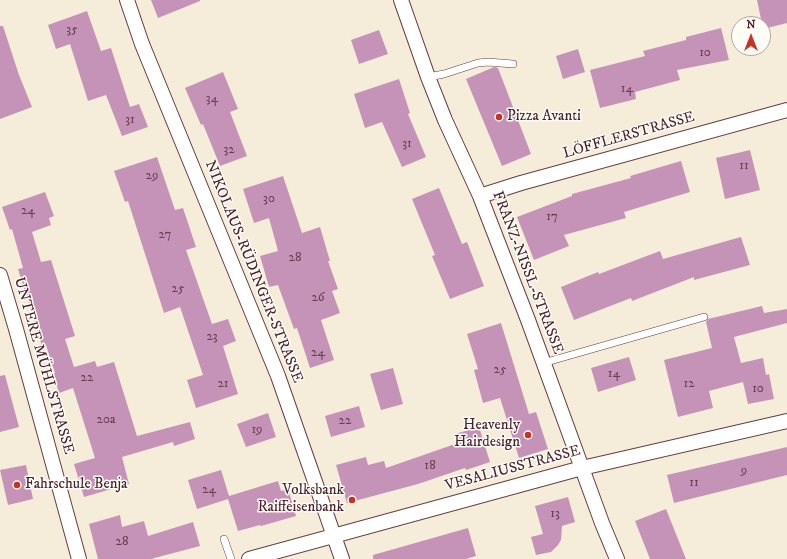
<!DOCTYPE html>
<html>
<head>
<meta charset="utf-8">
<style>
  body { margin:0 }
  #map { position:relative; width:787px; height:559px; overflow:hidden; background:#f5edd9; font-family:"IM FELL DW Pica",serif }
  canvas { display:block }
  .north { position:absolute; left:731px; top:16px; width:40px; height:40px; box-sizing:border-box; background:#fdfcf7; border:1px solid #b5a4a5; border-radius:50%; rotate:0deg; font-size:11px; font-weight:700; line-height:16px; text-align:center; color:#4a1f2b }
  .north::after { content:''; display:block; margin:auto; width:14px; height:18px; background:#c8321e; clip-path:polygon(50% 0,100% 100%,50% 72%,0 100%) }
</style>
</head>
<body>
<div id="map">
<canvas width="787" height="559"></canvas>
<div class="north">N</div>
</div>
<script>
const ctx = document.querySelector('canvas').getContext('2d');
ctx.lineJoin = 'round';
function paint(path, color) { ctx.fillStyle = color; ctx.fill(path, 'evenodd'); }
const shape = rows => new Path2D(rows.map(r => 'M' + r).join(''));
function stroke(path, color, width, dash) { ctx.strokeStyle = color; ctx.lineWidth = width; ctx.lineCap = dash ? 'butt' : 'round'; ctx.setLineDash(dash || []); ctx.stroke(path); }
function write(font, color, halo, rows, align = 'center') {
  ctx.font = font + ' "IM FELL DW Pica",serif'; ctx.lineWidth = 3; ctx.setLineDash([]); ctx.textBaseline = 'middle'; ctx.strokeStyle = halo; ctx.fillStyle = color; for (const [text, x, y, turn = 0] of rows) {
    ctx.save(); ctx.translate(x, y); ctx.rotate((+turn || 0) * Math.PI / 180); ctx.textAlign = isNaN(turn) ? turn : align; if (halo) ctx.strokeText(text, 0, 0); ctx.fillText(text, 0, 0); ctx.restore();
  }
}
const building = shape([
  [151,0,200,0,200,1,158,18],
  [757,0,787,0,787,23,763,29],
  [87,11,101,51,111,48,130,107,139,104,148,127,122,136,106,95,88,101,70,44,56,49,48,25],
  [0,26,3,26,19,75,32,107,0,119],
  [721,28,729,60,677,70,680,80,635,92,636,99,600,108,590,70,645,56,643,51,686,40,686,37],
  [379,30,388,54,359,64,351,40],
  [578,49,585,72,563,79,556,56],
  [494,67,498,68,531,154,502,166,466,79],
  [223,72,238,109,230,112,247,156,220,166,203,124,201,125,185,88],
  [399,79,410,113,408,114,426,157,402,167,382,122,365,128,354,94],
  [750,150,760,190,725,199,716,158],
  [157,157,175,210,183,208,196,247,186,250,212,324,228,319,236,341,223,346,238,394,196,408,187,380,203,375,180,307,164,313,128,201,125,202,114,171],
  [681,161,690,192,624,212,626,218,564,235,569,246,534,260,517,217,572,196,572,194,631,178,630,176],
  [283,176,302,233,320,227,330,261,328,261,338,289,332,291,340,313,321,320,334,360,310,368,297,328,294,329,278,285,269,287,260,256,278,251,269,218,254,223,243,189],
  [439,188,462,244,467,242,484,286,450,299,432,256,435,255,412,199],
  [45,192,54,216,49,218,51,225,32,232,41,262,51,260,75,336,65,339,74,367,95,361,97,367,114,362,137,436,190,422,195,439,174,446,173,442,122,457,129,484,84,497,74,464,95,458,73,388,59,393,53,374,55,373,46,345,42,346,18,269,23,268,12,229,10,230,2,207],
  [741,237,750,265,694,280,694,277,632,301,631,298,574,320,561,287,598,272,599,274,660,251,663,259],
  [762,306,764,313,787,309,787,323,734,337,741,363,763,358,766,375,769,374,774,399,748,404,743,382,709,391,713,408,678,417,664,360,712,348,706,322,708,319],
  [501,323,529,414,536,412,548,449,519,458,500,398,483,403,474,370,478,369,467,334],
  [629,357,636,380,598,392,591,368],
  [393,368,403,404,381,410,370,374],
  [5,375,19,427,0,432,0,376],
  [359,406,365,427,331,437,325,416],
  [268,413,276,437,246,447,237,424],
  [479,427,490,462,466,470,465,468,418,484,347,503,336,465,366,457,368,465,384,461,386,468,458,443,455,434],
  [787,447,787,475,674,503,667,475],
  [26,465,33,499,8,505,0,470],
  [221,470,229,496,278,481,281,491,288,489,296,516,261,526,260,525,238,531,228,499,197,509,188,480],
  [568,497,575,522,562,526,561,540,558,545,551,552,536,555,531,537,543,534,535,506],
  [666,509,686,559,650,559,635,521],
  [120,515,122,527,144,521,148,536,193,522,200,546,151,559,98,559,89,524],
  [468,528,476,556,466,559,373,559,373,555]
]);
const lane = shape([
  [428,77,444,74,478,63,488,62,513,64],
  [543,363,704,317],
  [224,539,231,559]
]);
const street = shape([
  [127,0,142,44,278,376,342,559],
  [401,0,428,77,445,120,480,196,528,320,602,523,617,559],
  [480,196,521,183,787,110],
  [0,275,16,329,79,559],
  [249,559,582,468,787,421]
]);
const markers = [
  [499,117,4,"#c8321e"],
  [528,435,4,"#c8321e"],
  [17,485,4,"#c8321e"],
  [352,500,4,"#c8321e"]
];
const numberNames = [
  ["35",72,30],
  ["10",705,53],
  ["14",627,89],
  ["34",212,99],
  ["31",130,120],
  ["31",407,144],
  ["32",229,150],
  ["11",744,166],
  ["29",152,176],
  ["30",269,199],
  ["24",28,211],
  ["17",552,217],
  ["27",165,235],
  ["28",295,258],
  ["25",178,289],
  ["26",318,298],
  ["23",212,337],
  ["24",318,353],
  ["25",500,370],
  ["14",614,374],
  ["22",87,378],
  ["21",223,384],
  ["12",689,384],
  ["10",758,389],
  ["20a",106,420],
  ["22",345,421],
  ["19",257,430],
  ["18",430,466],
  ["9",744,471],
  ["11",694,483],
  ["24",209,490],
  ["13",555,514],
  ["28",122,542]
];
const poiNames = [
  ["Pizza Avanti",507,117],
  ["Heavenly",520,426,"right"],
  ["Hairdesign",520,443,"right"],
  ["Fahrschule Benja",25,485],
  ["Volksbank",344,491,"right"],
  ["Raiffeisenbank",344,508,"right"]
];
const streetNames = [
  ["LÖFFLERSTRASSE",629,136,-16],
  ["NIKOLAUS-RÜDINGER-STRASSE",253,272,68],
  ["FRANZ-NISSL-STRASSE",527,273,69],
  ["UNTERE MÜHLSTRASSE",43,366,74],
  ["VESALIUSSTRASSE",513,469,-15]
];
paint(building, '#c693b8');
stroke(lane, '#643e45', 8);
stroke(street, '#643e45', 16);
stroke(lane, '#fff', 7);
stroke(street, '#fff', 14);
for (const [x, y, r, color] of markers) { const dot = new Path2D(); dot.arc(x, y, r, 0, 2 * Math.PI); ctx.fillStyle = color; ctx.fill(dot); stroke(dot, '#fdfcf7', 1.5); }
write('13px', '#693c4e', null, numberNames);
write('15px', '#4a1f2b', '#fdfcf7', poiNames, 'left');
write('15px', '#4a1f2b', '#fdfcf7', streetNames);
</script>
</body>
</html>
